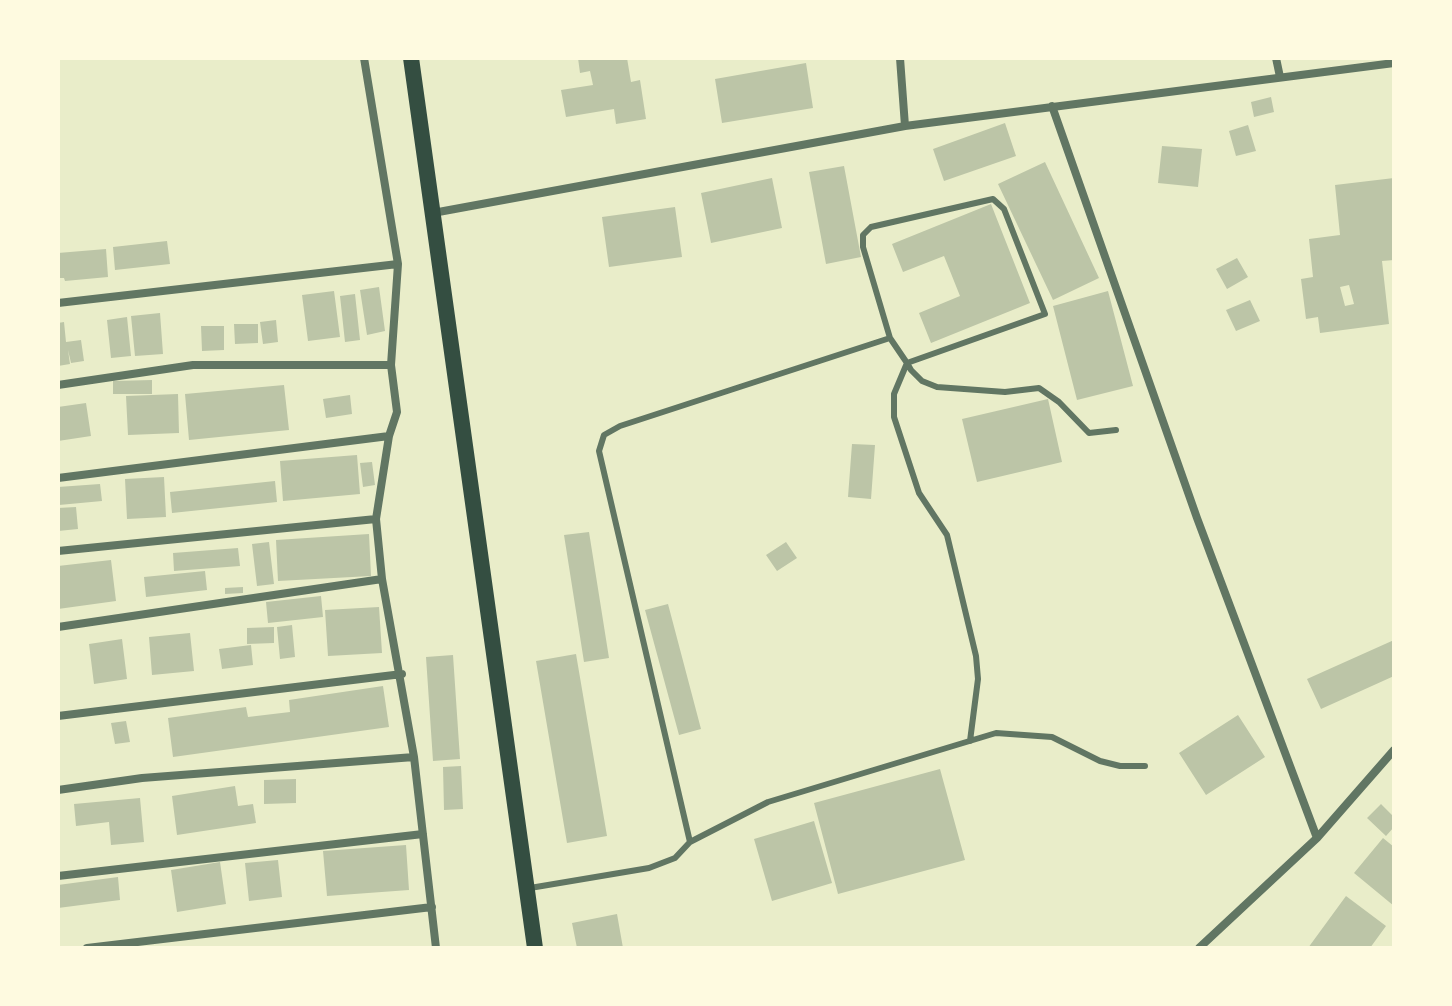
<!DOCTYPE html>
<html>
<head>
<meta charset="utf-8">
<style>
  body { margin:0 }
  #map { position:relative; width:1452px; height:1006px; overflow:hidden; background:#e9edc9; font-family:Ubuntu,sans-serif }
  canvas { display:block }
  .frame { position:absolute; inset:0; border:60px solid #fefae0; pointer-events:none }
</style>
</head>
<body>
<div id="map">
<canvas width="1452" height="1006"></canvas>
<div class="frame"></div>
</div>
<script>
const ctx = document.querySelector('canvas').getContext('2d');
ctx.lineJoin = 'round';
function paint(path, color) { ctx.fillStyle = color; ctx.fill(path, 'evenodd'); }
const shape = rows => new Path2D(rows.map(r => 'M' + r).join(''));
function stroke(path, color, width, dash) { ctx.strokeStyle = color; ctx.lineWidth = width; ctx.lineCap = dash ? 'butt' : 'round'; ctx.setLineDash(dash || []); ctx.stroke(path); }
const building = shape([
  [578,58,627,58,631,82,640,80,646,119,616,124,614,109,566,117,561,90,593,85,590,71,580,73],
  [806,63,813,108,722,123,715,79],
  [1271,97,1274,112,1254,117,1251,102],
  [1005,123,1016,156,944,181,933,149],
  [1248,125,1256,151,1236,156,1229,131],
  [1162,146,1202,149,1198,187,1158,183],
  [1045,162,1099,278,1053,300,998,184],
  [844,166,861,257,826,264,809,172],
  [772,178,782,228,711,243,701,193],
  [1394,178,1394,260,1382,261,1389,324,1320,333,1318,317,1306,319,1301,279,1313,277,1309,239,1340,235,1335,185],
  [1349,285,1354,304,1345,306,1340,287],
  [991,204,1030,303,931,343,919,313,960,296,944,256,903,272,892,244],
  [675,207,682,257,609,267,602,217],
  [167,241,170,264,115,270,113,247],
  [106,249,108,277,65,281,64,278,58,278,58,253],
  [1237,258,1248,277,1227,289,1216,269],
  [379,287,385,331,367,335,360,290],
  [334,291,340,337,308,341,302,295],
  [1108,291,1133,386,1077,400,1053,306],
  [355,294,360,340,345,342,340,296],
  [1250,300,1260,321,1236,331,1226,310],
  [160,313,163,354,135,356,131,316],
  [127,317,131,356,111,358,107,320],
  [276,320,278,342,263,344,260,322],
  [64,322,66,342,81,340,84,361,71,363,68,350,70,364,58,366,58,323],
  [234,324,258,324,258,343,235,344],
  [201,326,224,326,224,350,202,351],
  [152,380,152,394,113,394,113,381],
  [284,385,289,430,189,440,185,394],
  [178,394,179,433,128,435,126,396],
  [350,395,352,414,326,418,323,399],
  [1048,399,1062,462,977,482,962,419],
  [86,403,91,436,58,441,58,407],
  [852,444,875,445,871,499,848,497],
  [357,455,360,494,283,501,280,461],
  [372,462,375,485,363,487,360,463],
  [164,477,166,517,127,519,125,479],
  [275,481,277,502,172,513,170,492],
  [100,484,102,501,59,505,58,487],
  [76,507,78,529,58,531,58,508],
  [589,532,609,658,584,662,564,535],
  [369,534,371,576,278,581,276,540],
  [269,542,274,584,257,586,252,544],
  [786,542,797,558,777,571,766,555],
  [238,548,240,566,174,571,173,553],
  [111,560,116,601,58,609,58,566],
  [205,571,207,590,146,597,144,577],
  [243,587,243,593,225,594,225,588],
  [321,596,323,617,268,623,266,602],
  [668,604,701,729,679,735,645,610],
  [379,607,382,653,328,656,325,610],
  [292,625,295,657,280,659,277,627],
  [274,627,274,643,247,644,247,628],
  [190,633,194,671,152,675,149,637],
  [122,639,127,679,94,684,89,644],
  [1394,640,1394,676,1321,709,1307,679],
  [251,645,253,665,222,669,219,649],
  [576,654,607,836,567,843,536,661],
  [453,655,460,759,433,761,426,657],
  [383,686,389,727,173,757,168,718,246,707,248,717,290,712,289,700],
  [1238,715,1265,757,1206,795,1179,753],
  [126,721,130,742,115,744,111,723],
  [461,766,463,809,444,810,443,767],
  [940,769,965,860,838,894,814,803],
  [296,779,296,803,264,804,264,780],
  [235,786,238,806,253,804,256,823,177,835,172,796],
  [140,798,144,842,111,845,109,822,76,826,74,804],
  [1381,804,1394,817,1394,827,1386,836,1367,818],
  [814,821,832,883,772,901,754,839],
  [1383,838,1394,847,1394,906,1354,873],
  [406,845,409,890,327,896,323,851],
  [278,860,282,897,249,901,245,863],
  [220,862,226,904,177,912,171,870],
  [118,877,120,900,58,908,58,885],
  [1346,896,1386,926,1370,948,1308,948],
  [617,914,623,948,577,948,572,923]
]);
const service = shape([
  [970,741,978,679,976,656,947,535,919,493,894,417,894,394,907,363,1045,314,1004,209,993,199,871,227,863,235,863,247,890,338,907,363,911,370,922,381,937,387,1005,392,1039,388,1059,402,1089,433,1116,430],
  [690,842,599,451,604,435,620,426,890,338],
  [530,888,649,868,675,858,690,842,768,802,996,733,1052,737,1100,761,1120,766,1145,766]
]);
const minor = shape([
  [364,58,398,264,391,365,397,412,389,436,376,519,382,579,414,757,436,948],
  [900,58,905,126],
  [1276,58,1280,77],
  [1052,106,1197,518,1317,838],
  [433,213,905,126,1394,63],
  [58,303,398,264],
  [58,385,193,365,391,365],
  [58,478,389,436],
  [58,551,376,519],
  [58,627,382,579],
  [58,716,402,674],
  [58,790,142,778,414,757],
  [58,876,423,834],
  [87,948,432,907],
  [1199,948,1317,838,1394,750]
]);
const secondary = shape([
  [411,58,535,948]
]);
paint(building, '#bcc5a7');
stroke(service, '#617663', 6);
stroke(minor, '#617663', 8);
stroke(secondary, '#344e41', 16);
</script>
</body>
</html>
